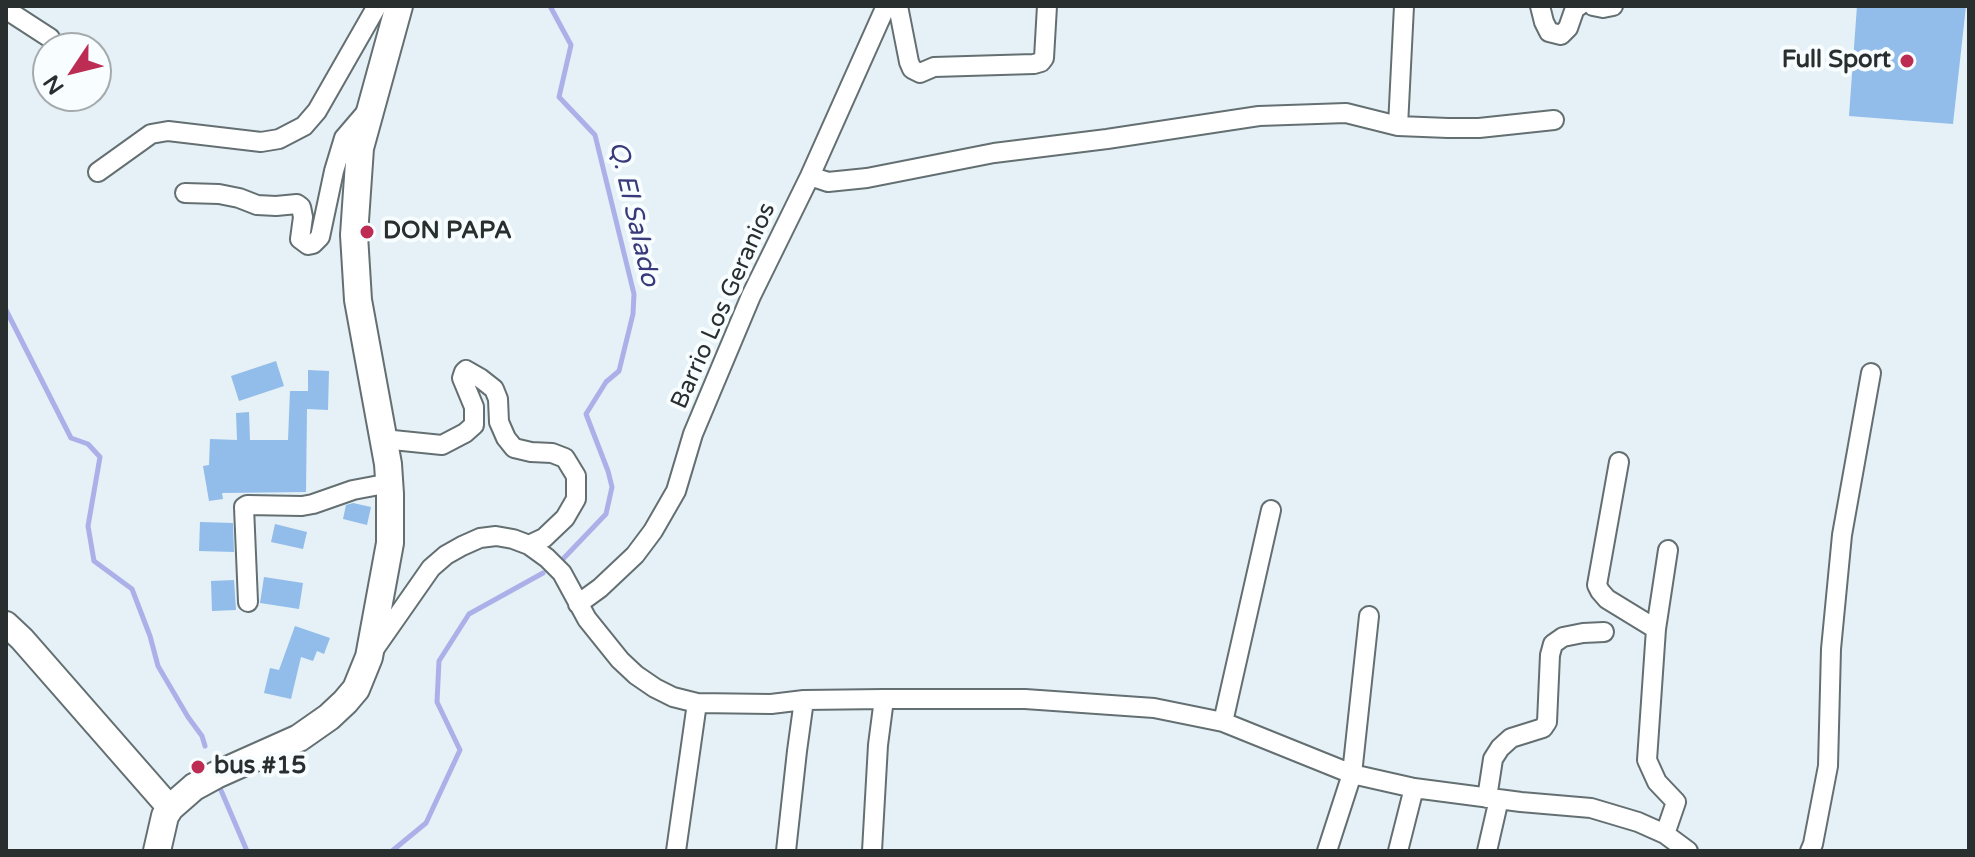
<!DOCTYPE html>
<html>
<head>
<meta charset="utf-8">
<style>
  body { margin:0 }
  #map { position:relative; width:1975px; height:857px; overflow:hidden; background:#e5f1f6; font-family:"Varela Round",sans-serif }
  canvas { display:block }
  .frame { position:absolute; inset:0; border:8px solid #292e2f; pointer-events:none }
  .north { position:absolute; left:32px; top:32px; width:80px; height:80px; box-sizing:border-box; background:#f8fdff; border:2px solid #a5aaac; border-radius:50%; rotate:235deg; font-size:22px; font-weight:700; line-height:32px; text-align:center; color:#292e2f }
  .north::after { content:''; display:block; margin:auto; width:28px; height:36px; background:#bc2c53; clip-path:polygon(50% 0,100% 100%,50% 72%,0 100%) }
</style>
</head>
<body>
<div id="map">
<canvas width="1975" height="857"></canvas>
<div class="frame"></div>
<div class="north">N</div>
</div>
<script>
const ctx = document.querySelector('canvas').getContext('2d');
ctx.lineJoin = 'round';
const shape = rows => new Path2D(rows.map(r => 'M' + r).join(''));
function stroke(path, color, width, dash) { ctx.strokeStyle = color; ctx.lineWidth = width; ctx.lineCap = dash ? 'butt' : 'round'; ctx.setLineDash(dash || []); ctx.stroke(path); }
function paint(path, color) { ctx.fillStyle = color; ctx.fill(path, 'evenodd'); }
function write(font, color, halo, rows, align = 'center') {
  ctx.font = font + ' "Varela Round",sans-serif'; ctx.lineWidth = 8; ctx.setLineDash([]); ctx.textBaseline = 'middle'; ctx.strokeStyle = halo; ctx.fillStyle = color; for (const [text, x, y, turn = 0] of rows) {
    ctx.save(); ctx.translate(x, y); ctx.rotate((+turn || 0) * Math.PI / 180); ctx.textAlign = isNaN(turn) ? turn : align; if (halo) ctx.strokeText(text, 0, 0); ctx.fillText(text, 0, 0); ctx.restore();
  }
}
const stream = shape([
  [550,6,571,45,559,97,595,135,634,294,633,314,619,371,606,382,586,414,608,471,612,487,606,514,563,559],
  [6,310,71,438,88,444,100,457,88,526,94,561,132,589,150,636,158,666,188,717,202,736,205,746],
  [220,788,247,851],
  [392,851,426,823,460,750,437,702,439,661,469,614,543,573]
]);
const building = shape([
  [1857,6,1966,6,1953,124,1849,116],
  [276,361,284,386,239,401,231,376],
  [308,370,329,371,328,410,307,409,306,492,222,493,223,499,209,501,203,466,209,465,210,439,237,440,236,413,249,412,250,440,288,440,290,391,308,391],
  [353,503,371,507,367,525,343,519,346,505],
  [200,522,233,523,234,552,199,551],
  [275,524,307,532,303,549,271,542],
  [264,577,303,583,299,609,260,603],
  [234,580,236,610,212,611,211,581],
  [295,626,330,638,324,654,317,651,313,661,301,657,291,699,264,693,270,668,279,670]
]);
const minor = shape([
  [898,6,909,62,912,69,920,73,934,67,1034,64,1041,62,1044,58,1047,6],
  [1540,6,1544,22,1549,32,1561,35,1568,28,1575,8,1579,6],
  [1593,6,1603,8,1613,6],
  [6,7,13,14,50,38],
  [1398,126,1404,6],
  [98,172,151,134,168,131,261,142,279,139,304,126,317,111,377,6],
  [810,176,828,182,867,178,994,153,1107,139,1259,116,1346,113,1398,126,1448,128,1479,128,1554,120],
  [185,193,219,194,239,198,257,205,276,206,297,204,301,207,303,217,300,239,308,245,313,244,320,237,334,171,344,138,368,110],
  [383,439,442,445,465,433,474,425,474,407,462,378,464,372,466,370,480,378,494,389,498,399,499,422,506,438,514,448,531,452,552,453,565,458,576,476,576,499,565,518,544,538,529,545],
  [1619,462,1597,585,1600,591,1607,599,1656,629],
  [248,602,244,507,247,505,302,506,313,504,353,490,390,483],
  [578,604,600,588,635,555,653,531,676,491,693,434,751,296,810,176,886,6],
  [373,651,431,568,446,555,462,546,480,538,496,536,513,539,529,545,547,558,562,573,587,619,620,660,636,675,655,688,673,697,697,703,771,704,804,700,884,699,1025,699,1154,708,1223,722,1352,774,1414,788,1521,802,1591,808,1638,822,1665,834,1688,851],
  [1223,722,1271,510],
  [1487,798,1493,759,1500,748,1511,738,1543,728,1547,722,1550,655,1553,644,1563,637,1583,633,1604,632],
  [1665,834,1676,802,1657,782,1647,760,1656,629,1668,550],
  [676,851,697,703],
  [786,851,797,751,804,700],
  [872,851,878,745,884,699],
  [1327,851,1352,774,1369,616],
  [1398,851,1414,788],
  [1487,851,1499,799],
  [1810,851,1813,844,1828,766,1831,649,1842,535,1871,373]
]);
const tertiary = shape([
  [6,624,22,639,170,808]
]);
const secondary = shape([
  [157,851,165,816,170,808,194,787,216,775,299,738,329,717,345,702,356,689,369,657,390,543,390,494,388,464,358,300,354,235,360,148,399,6]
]);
const markers = [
  [1907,61,8,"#bc2c53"],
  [367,232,8,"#bc2c53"],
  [198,767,8,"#bc2c53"]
];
const poiNames = [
  ["Full Sport",1891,61,"right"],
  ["DON PAPA",383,232],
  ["bus #15",214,767]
];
const streetNames = [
  ["Barrio Los Geranios",724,306,-66]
];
const waterNames = [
  ["Q. El Salado",633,214,77]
];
stroke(stream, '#abb1e8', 5);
paint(building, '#92bce9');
stroke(minor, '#646f72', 22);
stroke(tertiary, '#646f72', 28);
stroke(secondary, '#646f72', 30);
stroke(minor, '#fff', 18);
stroke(tertiary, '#fff', 24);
stroke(secondary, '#fff', 26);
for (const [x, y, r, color] of markers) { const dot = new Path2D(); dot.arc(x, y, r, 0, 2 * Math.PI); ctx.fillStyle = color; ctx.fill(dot); stroke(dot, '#f8fdff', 3); }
write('bold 24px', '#292e2f', '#f8fdff', poiNames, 'left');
write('24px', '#292e2f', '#f8fdff', streetNames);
write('italic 26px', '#39397b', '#f8fdff', waterNames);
</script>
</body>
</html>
